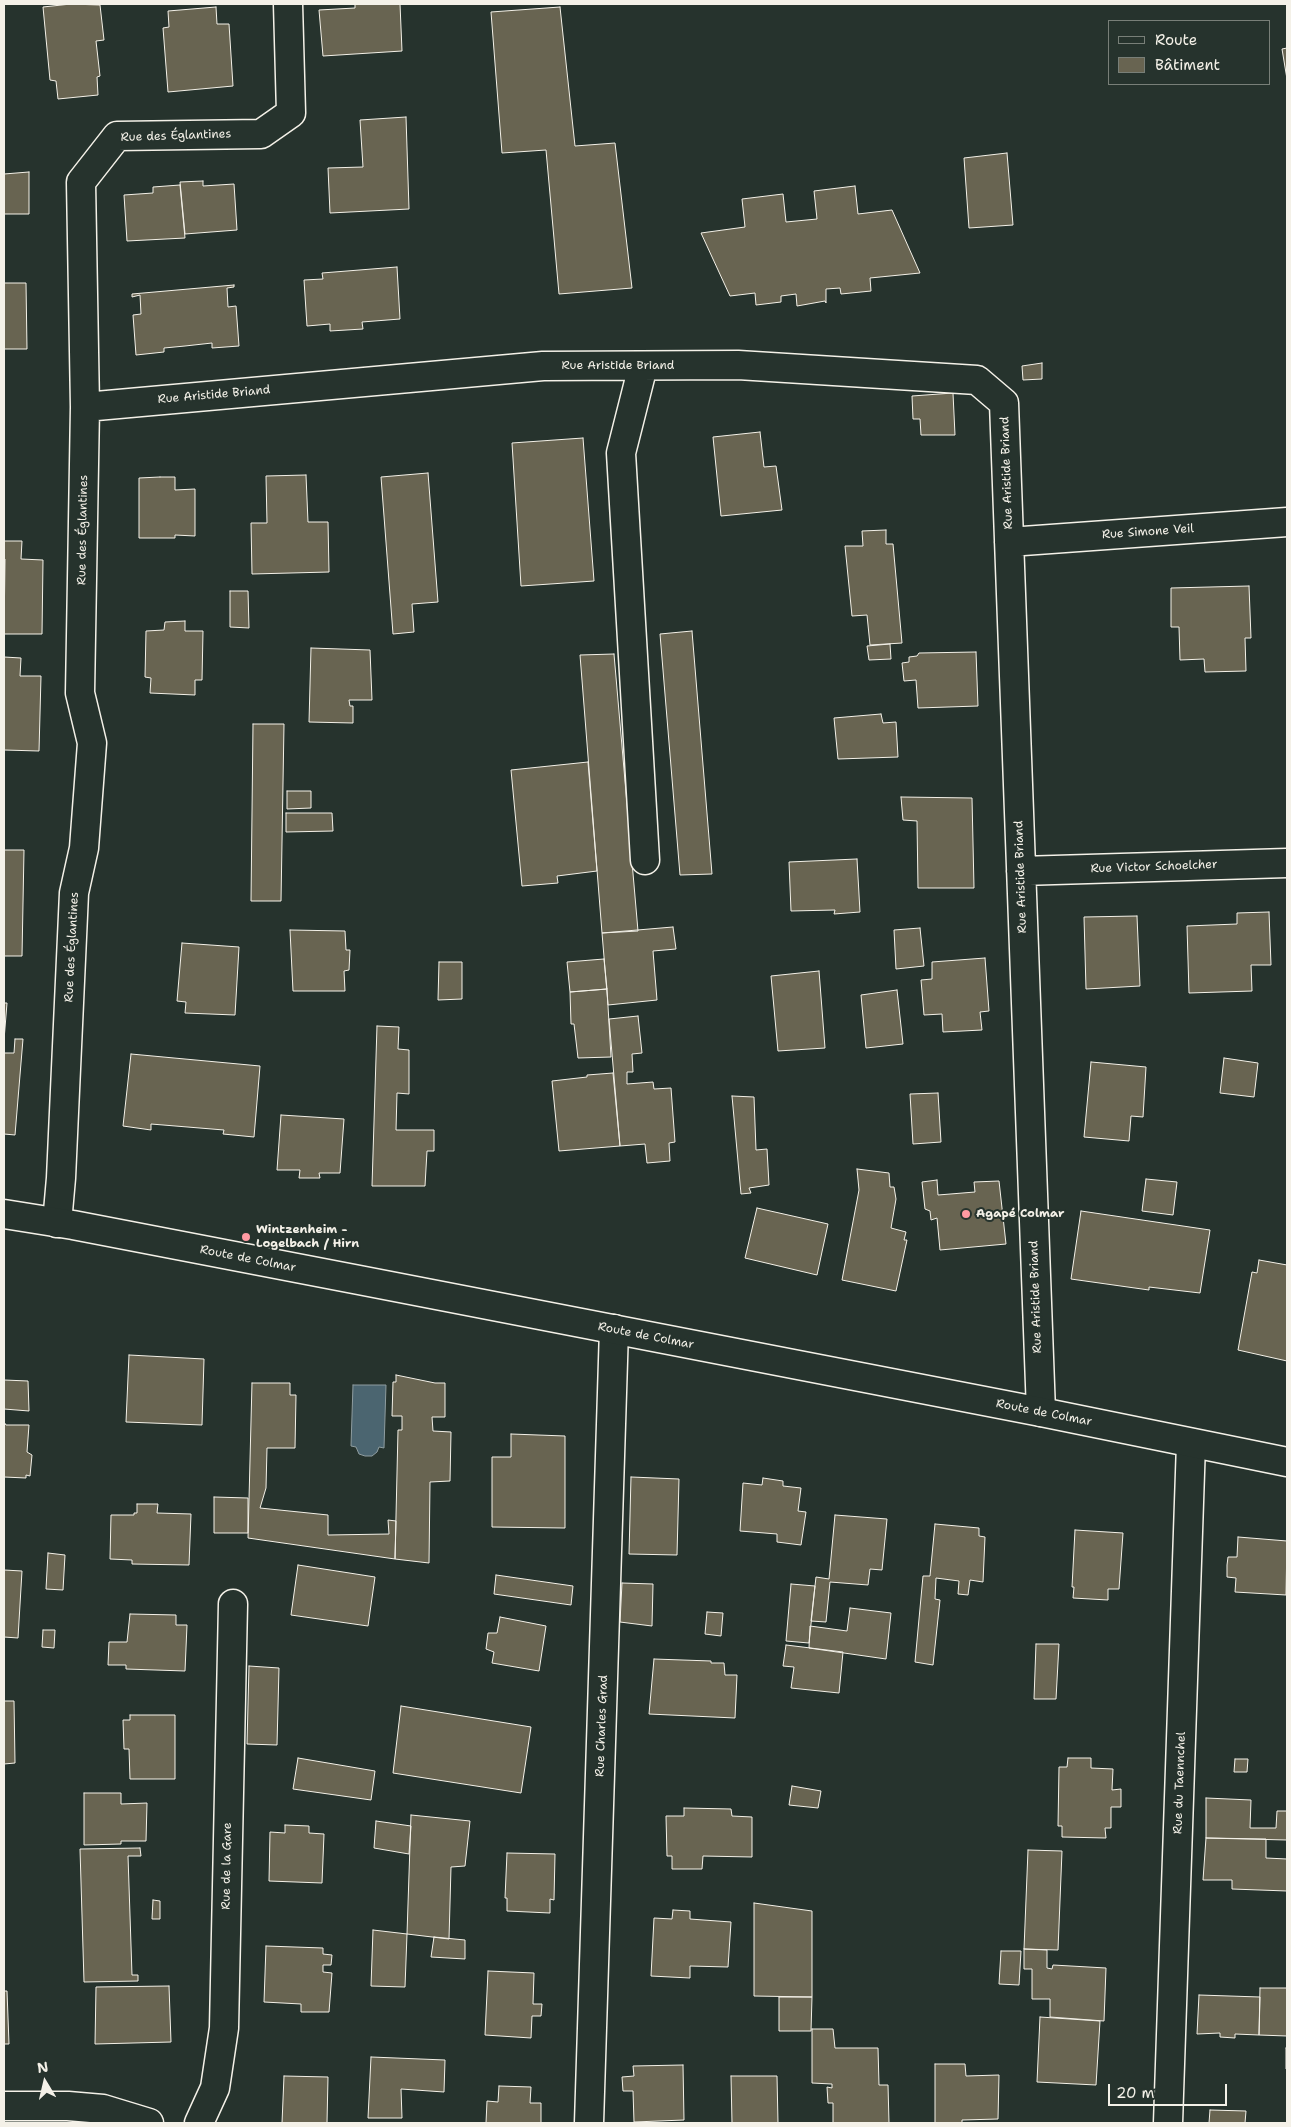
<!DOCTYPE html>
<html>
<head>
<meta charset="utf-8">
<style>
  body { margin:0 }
  #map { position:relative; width:1291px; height:2127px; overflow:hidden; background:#26332d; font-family:"Shantell Sans",sans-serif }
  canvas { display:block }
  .frame { position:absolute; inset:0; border:5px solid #f4f1e8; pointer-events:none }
  .legend { position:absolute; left:1108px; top:20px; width:162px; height:65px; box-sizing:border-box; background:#26332d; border:1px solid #787f78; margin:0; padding:6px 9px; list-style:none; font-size:15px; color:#f4f1e8 }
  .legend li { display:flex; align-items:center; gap:10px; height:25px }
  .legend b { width:25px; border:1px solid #787f78 }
  .north { position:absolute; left:20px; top:2057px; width:50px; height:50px; -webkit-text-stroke:4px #26332d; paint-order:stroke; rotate:351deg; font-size:14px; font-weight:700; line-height:20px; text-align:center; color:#f4f1e8 }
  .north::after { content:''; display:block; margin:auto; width:18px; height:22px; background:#f4f1e8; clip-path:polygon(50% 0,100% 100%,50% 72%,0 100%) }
  .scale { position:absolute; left:1108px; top:2084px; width:119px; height:22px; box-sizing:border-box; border:2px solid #f4f1e8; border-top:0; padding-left:6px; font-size:15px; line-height:18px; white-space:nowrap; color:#f4f1e8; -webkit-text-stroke:4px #26332d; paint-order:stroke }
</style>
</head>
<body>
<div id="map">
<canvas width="1291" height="2127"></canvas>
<div class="frame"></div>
<ul class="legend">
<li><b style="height:6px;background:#26332d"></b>Route</li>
<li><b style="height:14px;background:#686451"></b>Bâtiment</li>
</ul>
<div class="north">N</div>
<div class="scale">20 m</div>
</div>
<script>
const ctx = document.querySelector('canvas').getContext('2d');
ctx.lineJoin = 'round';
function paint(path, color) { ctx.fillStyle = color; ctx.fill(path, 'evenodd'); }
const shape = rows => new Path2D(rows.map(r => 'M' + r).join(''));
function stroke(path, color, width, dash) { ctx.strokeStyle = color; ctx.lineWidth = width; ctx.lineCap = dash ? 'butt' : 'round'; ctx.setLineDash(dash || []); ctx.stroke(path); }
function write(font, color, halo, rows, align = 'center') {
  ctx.font = font + ' "Shantell Sans",sans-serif'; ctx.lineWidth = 4; ctx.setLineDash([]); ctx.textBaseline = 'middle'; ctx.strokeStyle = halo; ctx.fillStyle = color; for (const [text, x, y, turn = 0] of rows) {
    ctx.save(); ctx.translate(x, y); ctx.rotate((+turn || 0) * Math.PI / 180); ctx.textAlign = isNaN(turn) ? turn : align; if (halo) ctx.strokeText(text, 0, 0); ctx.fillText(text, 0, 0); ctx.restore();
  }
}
const water = shape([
  [353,1385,386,1385,384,1448,379,1447,377,1452,372,1456,365,1456,359,1454,356,1447,351,1446,353,1385]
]);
const building = shape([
  [71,4,100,5,104,40,96,41,100,76,97,77,98,95,58,99,56,81,50,80,43,7,71,4],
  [355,4,400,4,402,51,323,56,319,10,355,8,355,4],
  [216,7,217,24,229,24,233,86,168,92,163,28,169,27,168,11,216,7],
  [560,7,575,146,615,143,632,288,559,294,546,150,502,153,491,12,560,7],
  [1287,48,1287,79,1282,49,1287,48],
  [406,117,409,209,330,213,328,168,363,167,360,120,406,117],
  [1007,153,1013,225,969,228,964,158,1007,153],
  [29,172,29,214,4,214,4,174,29,172],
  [203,181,203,186,234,184,237,230,185,234,180,182,203,181],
  [180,185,185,238,127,241,124,195,153,193,153,187,180,185],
  [855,186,858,214,892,210,920,273,870,278,871,291,841,294,840,288,826,289,826,303,825,301,797,306,796,294,781,296,781,302,756,305,755,293,730,296,701,233,745,227,742,199,783,194,786,222,817,219,814,191,855,186],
  [397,267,400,319,362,322,363,329,330,331,330,324,307,326,304,280,323,279,322,273,397,267],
  [4,283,26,283,27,349,4,349,4,283],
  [234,285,234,287,227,288,228,307,236,306,239,346,212,348,212,343,185,346,164,348,164,352,136,355,133,315,141,314,140,295,132,297,132,294,234,285],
  [1042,363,1042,379,1023,380,1022,366,1042,363],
  [953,393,955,435,921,435,920,419,913,419,912,396,953,393],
  [760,432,764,467,776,466,782,510,721,516,713,437,760,432],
  [583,438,594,581,521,586,512,443,583,438],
  [428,473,438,602,412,604,414,632,393,634,381,477,428,473],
  [306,475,308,522,328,522,329,572,252,574,251,523,267,523,266,476,306,475],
  [160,477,175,477,175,490,195,489,195,536,175,535,175,538,139,538,139,478,160,477],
  [886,530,886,544,893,544,902,643,870,645,867,615,852,616,845,546,863,546,862,531,886,530],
  [4,541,22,541,21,559,43,560,42,634,4,634,5,559,4,559,4,541],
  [1249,586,1251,638,1245,638,1246,671,1205,672,1204,659,1180,660,1179,627,1171,627,1171,588,1249,586],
  [230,591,248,591,249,628,230,627,230,591],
  [185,621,185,631,203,631,202,680,195,680,195,695,150,693,151,678,145,677,146,631,164,630,165,622,185,621],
  [692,631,712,874,680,875,660,634,692,631],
  [890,644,891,659,869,660,867,646,890,644],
  [311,648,370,650,372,700,349,700,350,706,353,706,353,723,309,722,311,648],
  [976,652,978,706,918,708,916,680,904,681,902,663,909,662,909,657,917,656,919,653,976,652],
  [614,654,638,931,602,933,580,655,614,654],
  [4,657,21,658,20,676,41,676,39,751,4,750,4,657],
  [881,714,883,723,896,722,898,757,838,759,834,718,881,714],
  [253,724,284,724,281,901,251,901,253,724],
  [588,762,597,871,557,876,558,883,522,886,511,770,588,762],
  [287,791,311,791,311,808,287,809,287,791],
  [901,797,972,798,974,888,918,888,917,821,903,820,901,797],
  [286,813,332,813,333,831,286,832,286,813],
  [4,850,24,850,22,956,4,956,4,850],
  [857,859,860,912,834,914,835,910,791,911,789,862,857,859],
  [1269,912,1271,965,1251,965,1252,991,1189,993,1187,926,1237,924,1237,913,1269,912],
  [1137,916,1140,986,1086,989,1084,917,1137,916],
  [673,927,676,949,653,951,657,1000,608,1005,602,933,673,927],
  [920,928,924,966,896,969,894,930,920,928],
  [290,930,345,931,346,950,350,950,349,970,344,971,345,991,293,991,290,930],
  [182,943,239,947,235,1015,185,1013,186,1002,177,1001,182,943],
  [985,958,989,1011,980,1012,982,1030,943,1032,942,1014,924,1015,921,980,932,979,932,962,985,958],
  [604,959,607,989,570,992,567,962,604,959],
  [439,962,462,962,462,999,438,1000,439,962],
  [819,971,825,1048,778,1051,771,976,819,971],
  [607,989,611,1057,578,1058,574,1024,571,1024,570,992,607,989],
  [897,990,903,1044,866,1048,861,995,897,990],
  [4,1003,7,1003,4,1040,4,1003],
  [638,1016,642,1053,632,1054,633,1072,627,1072,627,1084,653,1082,654,1089,671,1088,675,1142,669,1143,670,1161,647,1163,645,1144,620,1146,609,1019,638,1016],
  [377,1026,399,1027,398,1049,409,1050,409,1094,397,1093,396,1130,434,1130,434,1151,427,1151,425,1186,372,1186,377,1026],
  [15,1039,23,1039,15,1135,4,1134,4,1053,14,1053,15,1039],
  [131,1054,260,1066,254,1137,223,1134,224,1130,151,1124,151,1130,123,1126,131,1054],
  [1224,1058,1258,1063,1254,1097,1220,1093,1224,1058],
  [1091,1062,1146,1067,1143,1117,1131,1116,1129,1141,1084,1137,1091,1062],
  [613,1073,620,1146,559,1151,552,1081,587,1077,587,1075,613,1073],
  [938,1093,941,1142,913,1144,910,1094,938,1093],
  [732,1096,754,1097,756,1150,767,1149,769,1185,749,1188,751,1193,741,1194,732,1096],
  [281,1115,344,1119,340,1173,319,1173,320,1178,299,1178,300,1170,277,1170,281,1115],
  [857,1169,889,1173,890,1187,894,1187,896,1199,891,1228,906,1232,904,1240,907,1240,896,1291,842,1280,859,1190,857,1169],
  [1146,1179,1177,1182,1173,1215,1142,1211,1146,1179],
  [937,1180,938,1195,975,1192,974,1182,999,1181,1006,1244,940,1250,937,1218,931,1220,930,1211,925,1209,922,1182,937,1180],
  [757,1208,828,1224,817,1275,745,1258,757,1208],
  [1081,1211,1210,1230,1200,1293,1149,1287,1149,1290,1071,1279,1081,1211],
  [1259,1260,1287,1265,1287,1361,1238,1350,1252,1272,1257,1273,1259,1260],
  [129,1355,204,1359,202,1425,126,1422,129,1355],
  [396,1375,435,1383,445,1383,445,1417,432,1417,433,1431,451,1432,450,1481,430,1482,429,1563,395,1559,398,1430,402,1430,402,1416,392,1416,393,1382,396,1382,396,1375],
  [4,1380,28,1381,29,1411,4,1409,4,1380],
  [252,1383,290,1383,290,1395,296,1395,295,1448,267,1448,266,1488,260,1508,328,1515,328,1535,389,1534,388,1520,396,1521,395,1559,248,1538,252,1383],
  [4,1422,6,1425,29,1425,27,1452,32,1455,30,1476,26,1475,26,1478,4,1477,4,1422],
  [511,1434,565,1436,565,1528,492,1527,492,1457,511,1457,511,1434],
  [631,1477,679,1479,677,1555,629,1554,631,1477],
  [763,1478,783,1481,783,1486,801,1488,798,1511,806,1512,801,1545,777,1542,777,1534,740,1531,743,1483,762,1485,763,1478],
  [214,1497,248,1498,248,1533,214,1533,214,1497],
  [137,1504,158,1504,157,1513,191,1514,189,1565,132,1564,132,1560,110,1559,111,1515,134,1515,134,1513,137,1513,137,1504],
  [835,1515,887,1519,882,1570,870,1569,868,1585,830,1582,826,1622,811,1621,816,1577,829,1579,835,1515],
  [935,1524,979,1528,979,1536,985,1537,983,1582,970,1580,968,1595,958,1594,959,1581,936,1578,935,1599,940,1600,933,1665,915,1662,923,1576,930,1576,935,1524],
  [1075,1530,1123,1533,1119,1589,1108,1589,1108,1600,1073,1598,1074,1587,1072,1587,1075,1530],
  [1238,1537,1287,1541,1286,1595,1235,1592,1236,1578,1227,1577,1227,1565,1228,1557,1237,1557,1238,1537],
  [48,1553,65,1555,63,1590,46,1589,48,1553],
  [298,1565,375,1577,368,1626,291,1615,298,1565],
  [4,1570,22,1571,18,1638,4,1637,4,1570],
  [496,1575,573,1586,571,1605,494,1594,496,1575],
  [622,1583,653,1584,652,1626,620,1622,622,1583],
  [791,1584,815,1586,809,1643,786,1641,791,1584],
  [850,1608,891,1613,886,1659,809,1648,810,1626,847,1631,850,1608],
  [707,1612,723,1613,721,1636,705,1634,707,1612],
  [130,1614,176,1615,176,1625,187,1625,185,1671,126,1669,126,1665,108,1665,109,1642,127,1642,130,1614],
  [500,1617,546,1626,539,1671,492,1663,494,1652,486,1649,488,1633,497,1633,500,1617],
  [43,1630,55,1630,54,1648,42,1647,43,1630],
  [1036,1644,1059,1644,1056,1699,1034,1699,1036,1644],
  [786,1645,843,1652,839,1693,791,1688,794,1667,783,1666,786,1645],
  [654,1659,711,1661,711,1663,724,1663,725,1675,737,1675,735,1718,649,1714,654,1659],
  [249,1666,279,1668,277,1745,247,1744,249,1666],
  [4,1701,14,1701,15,1763,4,1764,4,1701],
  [401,1706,531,1727,521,1793,393,1773,401,1706],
  [130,1715,175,1715,175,1779,130,1779,129,1749,124,1749,123,1720,130,1720,130,1715],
  [298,1758,375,1771,371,1800,293,1789,298,1758],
  [1068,1758,1091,1758,1091,1768,1113,1769,1112,1790,1121,1789,1121,1807,1111,1807,1111,1828,1105,1828,1106,1838,1062,1837,1062,1826,1058,1826,1059,1767,1067,1767,1068,1758],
  [1235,1759,1248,1759,1247,1772,1234,1772,1235,1759],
  [792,1786,821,1791,818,1808,789,1805,792,1786],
  [84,1793,121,1793,121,1804,147,1803,146,1841,121,1841,121,1844,84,1845,84,1793],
  [1206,1798,1251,1800,1250,1828,1276,1828,1277,1811,1287,1811,1287,1840,1206,1838,1206,1798],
  [684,1808,731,1809,732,1816,752,1817,752,1857,703,1856,702,1869,672,1869,672,1856,667,1856,666,1816,684,1816,684,1808],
  [411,1815,470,1821,465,1866,451,1867,449,1939,407,1934,411,1815],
  [376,1821,411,1826,409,1854,374,1848,376,1821],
  [285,1825,309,1826,309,1833,324,1834,322,1883,269,1881,270,1832,285,1833,285,1825],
  [1206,1838,1266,1839,1266,1858,1287,1859,1287,1891,1232,1889,1232,1880,1203,1880,1206,1838],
  [140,1848,141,1856,128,1856,132,1975,138,1975,138,1981,84,1982,80,1849,140,1848],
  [1028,1850,1062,1851,1058,1950,1024,1949,1028,1850],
  [507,1853,555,1854,554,1900,550,1899,550,1913,507,1911,507,1898,505,1898,507,1853],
  [153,1900,160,1901,160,1919,152,1919,153,1900],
  [754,1903,812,1911,812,1997,754,1996,754,1903],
  [673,1910,690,1911,690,1919,731,1922,728,1967,690,1966,690,1978,651,1976,654,1918,672,1919,673,1910],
  [373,1930,407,1934,405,1987,371,1986,373,1930],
  [434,1937,465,1940,465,1959,431,1957,434,1937],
  [266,1946,323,1948,323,1954,332,1955,331,1965,323,1965,323,1972,332,1973,329,2012,301,2012,301,2004,264,2002,266,1946],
  [1024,1949,1047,1950,1047,1968,1052,1969,1053,1965,1106,1968,1104,2021,1050,2017,1050,1999,1032,1999,1032,1969,1024,1969,1024,1949],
  [1001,1951,1021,1951,1019,1985,999,1984,1001,1951],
  [488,1971,534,1973,533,2004,542,2004,541,2016,532,2016,531,2038,485,2035,488,1971],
  [169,1986,171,2042,95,2044,96,1987,169,1986],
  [1260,1988,1287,1988,1287,2036,1259,2035,1260,1988],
  [4,1991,7,1991,9,2044,4,2044,4,1991],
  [1199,1995,1260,1997,1259,2035,1235,2034,1235,2038,1220,2037,1220,2033,1197,2034,1199,1995],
  [779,1997,812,1997,811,2031,779,2031,779,1997],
  [1040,2017,1100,2021,1096,2085,1037,2082,1040,2017],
  [812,2029,833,2029,835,2048,878,2048,879,2085,888,2085,889,2123,833,2123,833,2103,828,2103,827,2087,832,2088,832,2084,812,2083,812,2029],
  [1286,2048,1287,2048,1287,2069,1286,2069,1286,2048],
  [371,2057,445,2060,444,2092,401,2089,402,2118,368,2118,371,2057],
  [935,2064,965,2064,966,2076,999,2075,998,2119,962,2120,962,2123,935,2123,935,2064],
  [683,2065,684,2120,634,2122,633,2091,623,2091,622,2077,634,2076,633,2066,683,2065],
  [284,2076,328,2077,327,2123,282,2123,284,2076],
  [731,2076,777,2076,778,2123,732,2123,731,2076],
  [499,2086,531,2087,530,2103,541,2103,541,2123,486,2123,487,2101,498,2102,499,2086],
  [1210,2110,1246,2111,1245,2123,1209,2123,1210,2110]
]);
const minor = shape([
  [643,366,621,453,645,860],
  [85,407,543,366,738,365,977,380,1004,403,1041,1412],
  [1009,542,1287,522],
  [1021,871,1287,863],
  [57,1223,61,1178,74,893,84,848,92,743,80,693,85,407,81,182,117,136,261,134,291,113,288,4],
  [4,2106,68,2106,103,2109,149,2123],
  [199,2123,215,2088,224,2028,233,1604],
  [589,2123,614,1329],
  [1168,2123,1191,1443]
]);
const major = shape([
  [4,1214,73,1225,359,1280,1041,1412,1287,1462]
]);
const markers = [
  [966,1214,5,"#ff9aa2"],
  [246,1237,5,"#ff9aa2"]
];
const streetNames = [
  ["Rue des Églantines",176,136,-2],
  ["Rue Aristide Briand",618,366],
  ["Rue Aristide Briand",214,395,-5],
  ["Rue Aristide Briand",1007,473,-92],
  ["Rue des Églantines",83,530,-89],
  ["Rue Simone Veil",1148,532,-4],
  ["Rue Victor Schoelcher",1154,867,-2],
  ["Rue Aristide Briand",1021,877,-92],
  ["Rue des Églantines",72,947,-87],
  ["Route de Colmar",248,1259,11],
  ["Rue Aristide Briand",1036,1297,-92],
  ["Route de Colmar",646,1336,11],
  ["Route de Colmar",1044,1413,11],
  ["Rue Charles Grad",602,1726,-88],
  ["Rue du Taennchel",1180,1783,-88],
  ["Rue de la Gare",227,1866,-89]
];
const poiNames = [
  ["Agapé Colmar",976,1214],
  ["Wintzenheim -",256,1230],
  ["Logelbach / Hirn",256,1244]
];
paint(water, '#4b6570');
stroke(water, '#8f9da0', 1);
paint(building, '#686451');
stroke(building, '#f4f1e8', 1);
stroke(minor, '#f4f1e8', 31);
stroke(major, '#f4f1e8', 31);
stroke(minor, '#26332d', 28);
stroke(major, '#26332d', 28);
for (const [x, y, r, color] of markers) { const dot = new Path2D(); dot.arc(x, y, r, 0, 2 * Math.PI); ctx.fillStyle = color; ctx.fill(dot); stroke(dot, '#26332d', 2); }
write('12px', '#f4f1e8', '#26332d', streetNames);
write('bold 12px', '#f4f1e8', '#26332d', poiNames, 'left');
</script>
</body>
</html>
